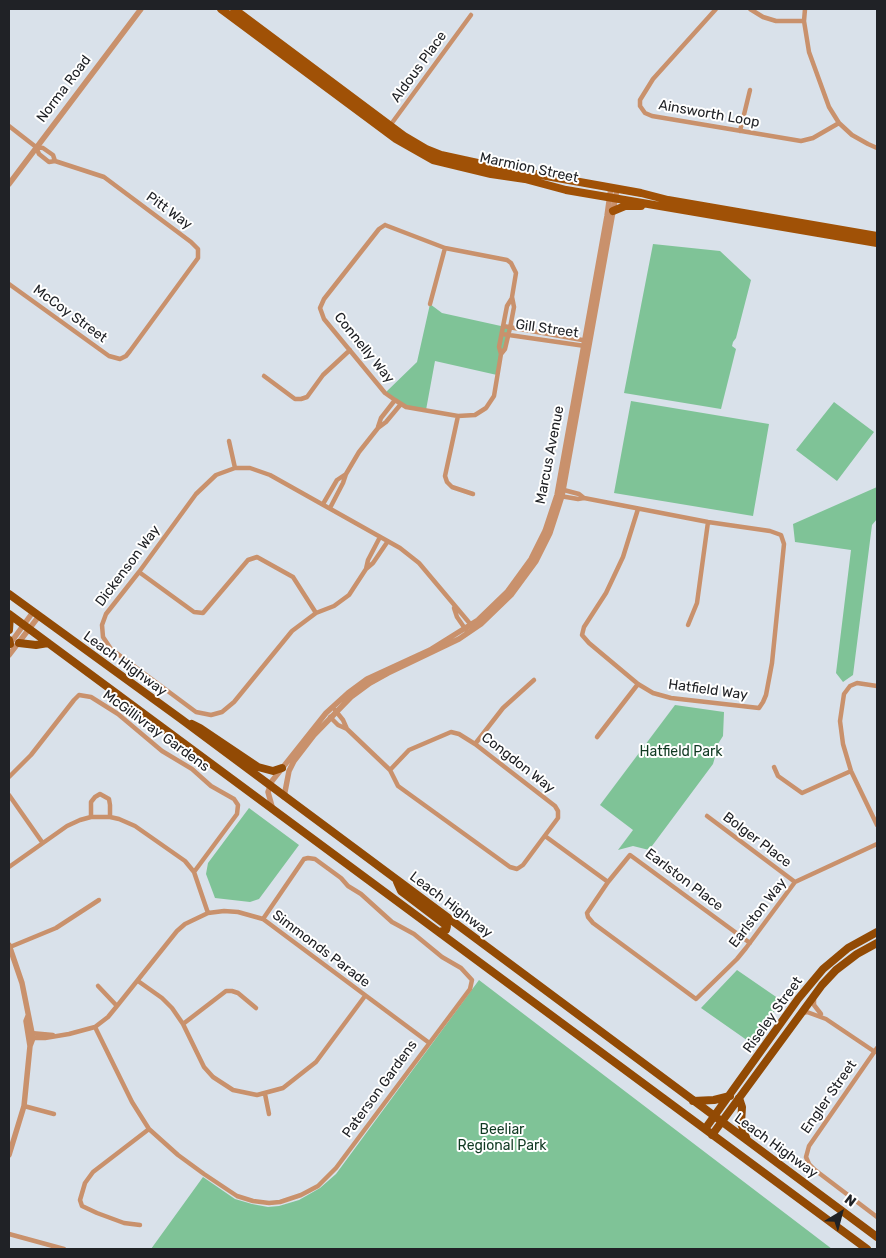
<!DOCTYPE html>
<html>
<head>
<meta charset="utf-8">
<style>
  body { margin:0 }
  #map { position:relative; width:886px; height:1258px; overflow:hidden; background:#d9e1ea; font-family:Rubik,sans-serif }
  canvas { display:block }
  .frame { position:absolute; inset:0; border:10px solid #202226; pointer-events:none }
  .north { position:absolute; left:816px; top:1188px; width:50px; height:50px; -webkit-text-stroke:4px #fff; paint-order:stroke; rotate:37deg; font-size:14px; font-weight:700; line-height:20px; text-align:center; color:#202226 }
  .north::after { content:''; display:block; margin:auto; width:18px; height:22px; background:#202226; clip-path:polygon(50% 0,100% 100%,50% 72%,0 100%) }
</style>
</head>
<body>
<div id="map">
<canvas width="886" height="1258"></canvas>
<div class="frame"></div>
<div class="north">N</div>
</div>
<script>
const ctx = document.querySelector('canvas').getContext('2d');
ctx.lineJoin = 'round';
function paint(path, color) { ctx.fillStyle = color; ctx.fill(path, 'evenodd'); }
const shape = rows => new Path2D(rows.map(r => 'M' + r).join(''));
function stroke(path, color, width, dash) { ctx.strokeStyle = color; ctx.lineWidth = width; ctx.lineCap = dash ? 'butt' : 'round'; ctx.setLineDash(dash || []); ctx.stroke(path); }
function write(font, color, halo, rows, align = 'center') {
  ctx.font = font + ' Rubik,sans-serif'; ctx.lineWidth = 4; ctx.setLineDash([]); ctx.textBaseline = 'middle'; ctx.strokeStyle = halo; ctx.fillStyle = color; for (const [text, x, y, turn = 0] of rows) {
    ctx.save(); ctx.translate(x, y); ctx.rotate((+turn || 0) * Math.PI / 180); ctx.textAlign = isNaN(turn) ? turn : align; if (halo) ctx.strokeText(text, 0, 0); ctx.fillText(text, 0, 0); ctx.restore();
  }
}
const green = shape([
  [653,244,720,251,751,280,736,338,733,342,732,346,736,349,721,409,624,393],
  [430,304,442,313,510,328,497,375,435,361,426,410,406,407,385,393,417,362],
  [631,401,769,424,753,516,614,493],
  [834,402,874,432,837,481,796,450],
  [877,487,877,519,872,525,853,675,843,682,836,673,851,550,795,542,793,524],
  [675,705,724,712,723,736,716,747,717,750,713,764,649,850,633,846,618,850,633,830,600,805],
  [249,808,299,845,259,899,250,902,215,898,206,874,208,863],
  [737,970,782,1001,751,1043,701,1008],
  [479,980,832,1249,151,1249,203,1177,235,1199,252,1204,268,1207,279,1206,299,1200,320,1188,336,1174]
]);
const minor = shape([
  [716,9,653,79,640,100,640,106,645,113,652,116,801,141,813,138,839,123],
  [750,9,763,17,776,21,804,21],
  [805,9,804,21,809,52,829,107,839,123,852,135,868,144,877,148],
  [9,126,36,147,43,148,53,155,55,161],
  [389,127,471,15],
  [740,131,750,90],
  [385,225,445,248,507,260,511,263,516,273,512,297,514,307,510,328,505,349,501,354,494,396,486,408,475,415,458,416,406,407,395,400,385,393,324,319,320,308,324,299,379,229,385,225],
  [9,284,109,356,120,359,126,356,130,351,198,258,198,249,191,242,104,177,55,161,49,162,39,154,36,147],
  [430,304,445,248],
  [503,326,588,341],
  [502,334,585,346],
  [501,354,499,347,507,306,512,298],
  [264,376,295,399,301,399,307,397,323,375,350,350],
  [458,416,445,476,447,482,452,487,473,494],
  [378,427,381,418,395,400],
  [229,441,235,468],
  [560,489,579,494,584,498],
  [560,496,578,499,584,498,708,522,770,531,781,535,784,544,772,663,766,695,763,702,759,708,671,698,653,693,638,684,589,643,582,635,584,627,606,593,623,557,638,509],
  [323,504,337,480,346,474],
  [330,508,343,483,346,474,359,452,378,428,386,422,401,404],
  [388,541,373,563,366,569,349,595,334,606,316,613,292,631,234,702,222,712,211,715,196,712,111,649,103,637,102,625,106,614,139,572,196,494,216,475,235,468,250,468,270,475,400,548,419,563,472,626],
  [366,569,368,560,380,537],
  [139,572,194,612,203,613,248,560,257,557,293,577,316,613],
  [454,608,457,617,466,630],
  [688,625,697,603,708,522],
  [877,686,857,683,850,686,844,694,840,721,843,744,851,771,877,825],
  [335,710,343,720,347,729,390,770,398,786,510,867,517,869,523,865,558,818,558,811,555,806,475,744,459,734,451,732,409,750,390,770],
  [330,717,338,725,347,729],
  [597,737,638,684],
  [475,744,503,708,534,680],
  [774,767,778,776,802,793,851,771],
  [9,777,31,755,74,700,79,695,91,697,118,714,162,751,192,769,211,786,234,799,238,805,237,814,194,872],
  [9,795,42,842],
  [707,816,795,882],
  [91,817,91,802,95,797,100,794,109,799,110,805,110,817],
  [545,836,608,882],
  [9,867,67,826,80,820,91,817,110,817,119,819,135,826,185,861,194,872,208,913],
  [750,943,630,855,608,882,587,913,588,917,593,923,696,999,737,959,746,948,795,882,877,844],
  [10,947,56,928,99,900],
  [138,981,162,998,172,1008,183,1024,204,1067,213,1077,233,1090,257,1095,283,1088,316,1062,365,996],
  [98,986,117,1006],
  [814,997,814,1005,821,1014],
  [803,1013,807,1012,826,1019,875,1052],
  [183,1024,226,991,232,991,238,993,256,1008],
  [95,1027,132,1102,149,1129,178,1155,204,1174,237,1196,253,1201,269,1203,280,1202,301,1195,318,1186,336,1168,470,989,472,980,461,968,442,957,414,934,392,922,361,894,348,886,341,878,315,859,308,858,304,859,263,919],
  [31,1033,53,1035],
  [31,1038,45,1038,69,1034,95,1027,108,1017,117,1006,177,931,185,924,208,913,224,911,238,912,263,919,428,1042],
  [877,1048,809,1146,806,1157,809,1164,815,1170,877,1217],
  [265,1094,269,1114],
  [24,1106,54,1114],
  [140,1225,124,1223,97,1213,82,1206,80,1200,85,1183,93,1172,149,1129],
  [9,1234,64,1249]
]);
const tertiary = shape([
  [9,184,141,9],
  [9,645,33,612],
  [9,655,39,616],
  [284,797,289,771,294,761,314,735,351,697,370,683,388,673,459,639,481,624,511,595,536,561,550,533,562,496,617,189],
  [273,810,268,792,272,781,326,713,348,693,367,679,430,650,478,620,507,592,531,559,545,531,557,495,607,216,611,187],
  [9,945,22,983,33,1038,30,1046,24,1106,9,1155],
  [28,1016,26,1021,30,1046]
]);
const primary = shape([
  [221,9,396,139,433,160,491,174,525,179,566,190,877,243],
  [234,9,404,136,426,149,441,155,496,167,641,193,668,200,877,236],
  [613,211,625,206,641,206]
]);
const trunk = shape([
  [9,594,181,719,877,1237],
  [9,614,867,1249],
  [9,630,10,615],
  [9,640,10,644],
  [19,643,36,645,48,643],
  [192,724,200,728,258,767,273,771,282,768],
  [397,882,401,891,447,926,446,930,439,932],
  [739,1098,742,1107,741,1123,747,1140],
  [693,1101,714,1100,730,1096],
  [705,1129,798,999,823,969,848,948,877,932],
  [712,1135,822,985,836,970,857,954,877,943]
]);
const streetNames = [
  ["Aldous Place",419,67,-54],
  ["Norma Road",64,89,-53],
  ["Ainsworth Loop",709,114,10],
  ["Marmion Street",529,168,12],
  ["Pitt Way",169,211,36],
  ["McCoy Street",70,314,36],
  ["Gill Street",547,329,8],
  ["Connelly Way",364,348,51],
  ["Marcus Avenue",550,455,-79],
  ["Dickenson Way",128,566,-53],
  ["Leach Highway",125,664,36],
  ["Hatfield Way",708,690,8],
  ["McGillivray Gardens",156,731,36],
  ["Congdon Way",518,763,38],
  ["Bolger Place",757,840,37],
  ["Earlston Place",684,880,37],
  ["Leach Highway",451,905,37],
  ["Earlston Way",758,913,-52],
  ["Simmonds Parade",321,949,37],
  ["Riseley Street",773,1015,-54],
  ["Paterson Gardens",380,1089,-54],
  ["Engler Street",829,1097,-55],
  ["Leach Highway",776,1146,36]
];
const parkNames = [
  ["Hatfield Park",681,752],
  ["Beeliar",502,1130],
  ["Regional Park",502,1146]
];
paint(green, '#7fc397');
stroke(minor, '#c9916c', 4.5);
stroke(tertiary, '#c9916c', 5.5);
stroke(primary, '#a05106', 8);
stroke(trunk, '#924a04', 8);
write('14px', '#202226', '#fff', streetNames);
write('14px', '#103a22', '#fff', parkNames);
</script>
</body>
</html>
